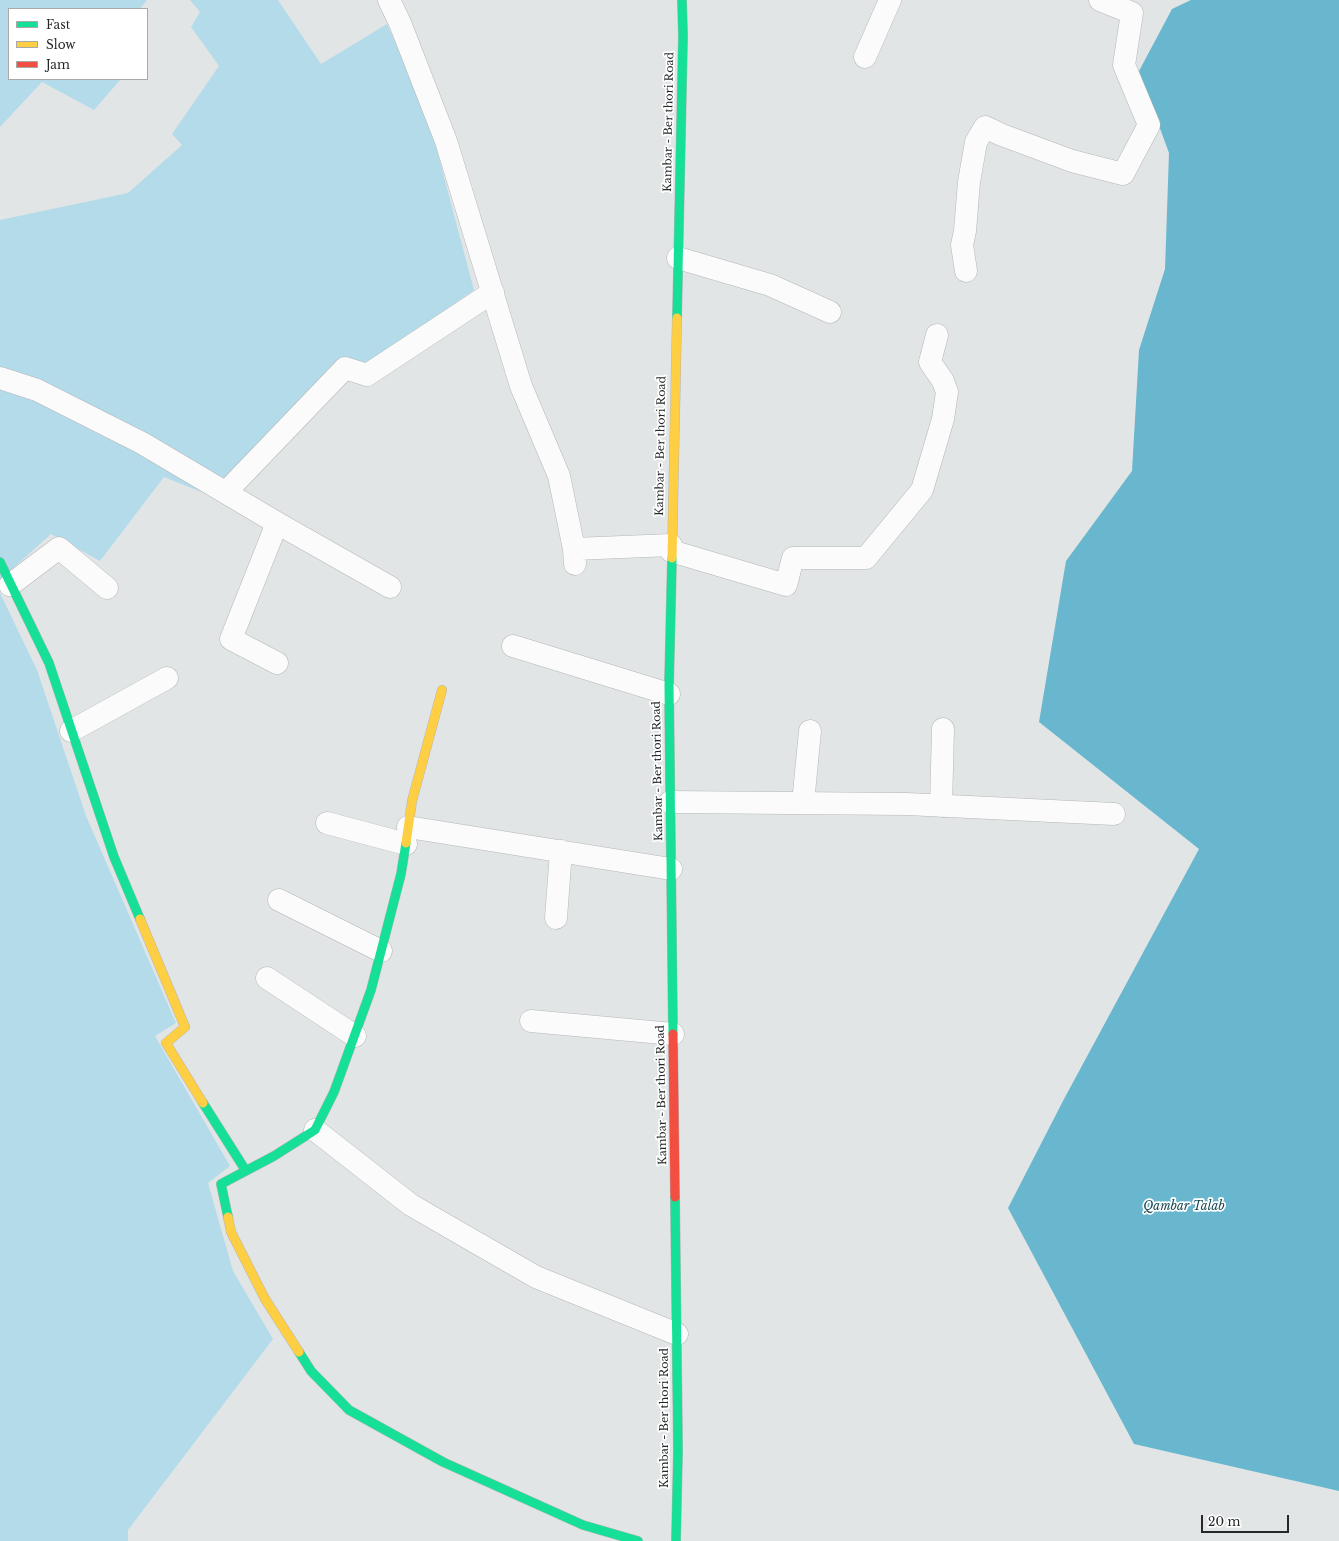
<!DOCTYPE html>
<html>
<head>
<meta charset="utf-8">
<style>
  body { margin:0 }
  #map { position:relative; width:1339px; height:1541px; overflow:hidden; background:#e2e5e6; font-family:"Libre Baskerville",serif }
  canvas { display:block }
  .legend { position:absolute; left:8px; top:8px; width:140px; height:72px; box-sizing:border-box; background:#fff; border:1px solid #a8a9a9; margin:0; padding:5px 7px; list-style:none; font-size:12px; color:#252828 }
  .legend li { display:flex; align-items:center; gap:8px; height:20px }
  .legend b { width:20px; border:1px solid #a8a9a9 }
  .scale { position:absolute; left:1201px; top:1515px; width:88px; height:18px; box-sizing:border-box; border:2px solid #252828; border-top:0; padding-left:5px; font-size:12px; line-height:14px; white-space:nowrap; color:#252828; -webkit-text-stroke:3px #fff; paint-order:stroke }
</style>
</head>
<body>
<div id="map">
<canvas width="1339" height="1541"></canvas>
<ul class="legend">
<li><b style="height:5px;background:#16e098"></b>Fast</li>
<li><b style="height:5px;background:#ffcf43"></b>Slow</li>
<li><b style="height:5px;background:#f24e42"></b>Jam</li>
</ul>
<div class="scale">20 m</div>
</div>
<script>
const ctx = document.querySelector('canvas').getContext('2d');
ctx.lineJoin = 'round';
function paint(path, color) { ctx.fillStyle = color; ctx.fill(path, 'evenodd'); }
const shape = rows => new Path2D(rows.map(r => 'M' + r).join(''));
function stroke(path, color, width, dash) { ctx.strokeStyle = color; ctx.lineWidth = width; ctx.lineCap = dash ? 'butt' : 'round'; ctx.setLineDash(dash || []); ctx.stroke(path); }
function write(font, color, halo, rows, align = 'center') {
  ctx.font = font + ' "Libre Baskerville",serif'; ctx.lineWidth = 3.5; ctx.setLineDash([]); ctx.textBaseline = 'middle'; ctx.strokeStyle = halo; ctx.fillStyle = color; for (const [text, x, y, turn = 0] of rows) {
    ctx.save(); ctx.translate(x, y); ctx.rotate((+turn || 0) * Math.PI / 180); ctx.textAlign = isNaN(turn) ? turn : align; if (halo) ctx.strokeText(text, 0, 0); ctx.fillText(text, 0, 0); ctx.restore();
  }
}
const green = shape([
  [0,0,147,0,140,9,9,9,9,79,121,79,94,110,42,82,0,127],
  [190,0,278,0,321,64,387,24,427,113,474,290,366,366,345,358,214,497,164,477,100,561,51,534,0,580,0,220,128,193,182,145,172,134,219,66,191,27,200,12],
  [0,593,37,670,86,816,176,1023,155,1036,230,1166,208,1183,233,1271,273,1339,128,1530,128,1541,0,1541]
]);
const water = shape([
  [1191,0,1339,0,1339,1491,1134,1444,1008,1208,1064,1099,1199,849,1039,722,1066,561,1132,471,1139,350,1165,269,1169,153,1139,71,1172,9]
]);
const street = shape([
  [389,0,400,23,446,141,521,386,559,476,574,549,575,564],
  [865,57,890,0],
  [678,258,770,285,830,312],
  [966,271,962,245,965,231,969,182,976,142,985,127,1002,135,1072,161,1123,174,1149,125,1124,65,1132,13,1100,0],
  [0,378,37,390,142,443,277,523,390,587],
  [226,492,345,368,367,375,493,292],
  [574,549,671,545],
  [671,551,786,585,793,558,866,558,922,490,943,419,947,392,943,381,930,362,937,335],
  [10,585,59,548,107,588],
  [513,646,669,694],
  [277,663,231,639,277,523],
  [71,731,167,678],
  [670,802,907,804,1114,814],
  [803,803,810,731],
  [941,806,943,729],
  [327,823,406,844],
  [408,827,671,869],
  [279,900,381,951],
  [556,918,561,851],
  [267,978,355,1036],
  [531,1021,673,1034],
  [315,1130,411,1205,536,1277,677,1334]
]);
const fast = shape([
  [677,318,683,36,682,0],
  [672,558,669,686,673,1034],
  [0,562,49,663,114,857,140,919],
  [203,1103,246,1171],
  [675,1197,678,1450,676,1541],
  [228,1217,221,1184,274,1156,315,1130,334,1092,371,990,401,874,406,843],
  [299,1352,311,1371,349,1410,443,1462,583,1525,638,1541]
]);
const slow = shape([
  [672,558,677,318],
  [406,843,412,801,442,690],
  [140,919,185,1027,166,1043,203,1103],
  [228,1217,231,1232,265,1299,299,1352]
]);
const jam = shape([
  [673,1034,675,1197]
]);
const streetNames = [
  ["Kambar - Ber thori Road",669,122,-89],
  ["Kambar - Ber thori Road",661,446,-89],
  ["Kambar - Ber thori Road",658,771,-91],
  ["Kambar - Ber thori Road",662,1095,-91],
  ["Kambar - Ber thori Road",665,1418,-90]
];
const waterNames = [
  ["Qambar Talab",1184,1207]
];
paint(green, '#b4dbe9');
paint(water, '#68b7ce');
stroke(street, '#b4b6b7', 23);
stroke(fast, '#b4b6b7', 10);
stroke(slow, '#b4b6b7', 10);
stroke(jam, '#b4b6b7', 10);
stroke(street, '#fbfbfb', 22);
stroke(fast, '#16e098', 9);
stroke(slow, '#ffcf43', 9);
stroke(jam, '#f24e42', 9);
write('11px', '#252828', '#fff', streetNames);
write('italic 12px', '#174553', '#fff', waterNames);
</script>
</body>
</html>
